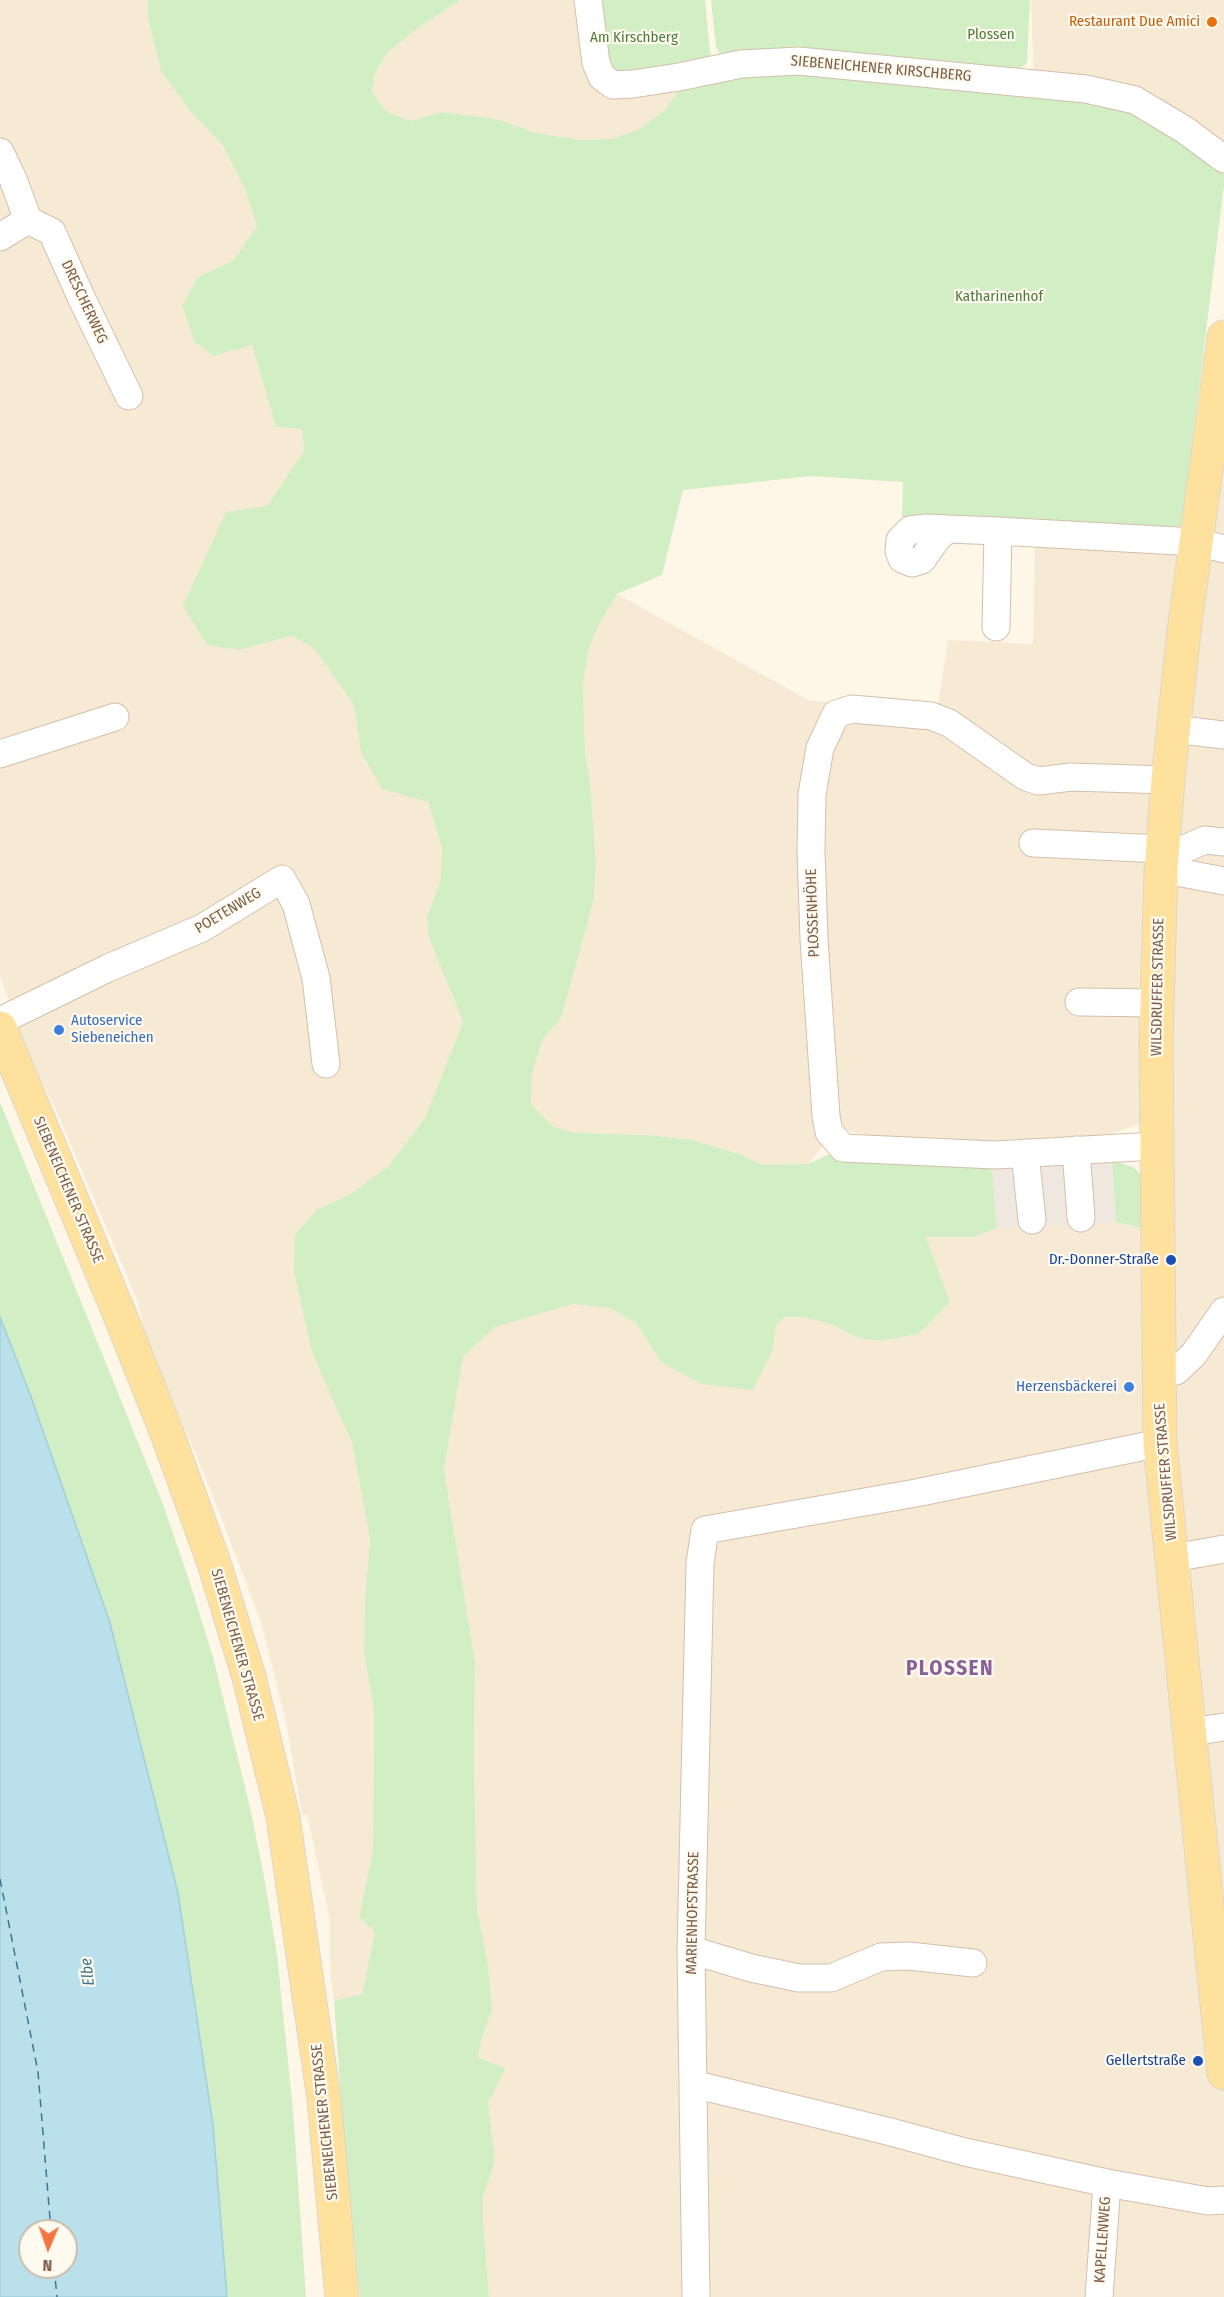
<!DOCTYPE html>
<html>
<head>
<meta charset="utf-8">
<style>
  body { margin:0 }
  #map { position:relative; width:1224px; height:2297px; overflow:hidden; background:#fef7e8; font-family:"Fira Sans Condensed",sans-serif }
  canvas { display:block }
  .north { position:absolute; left:18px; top:2219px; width:60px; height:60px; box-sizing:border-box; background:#fffaf0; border:2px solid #cbbcad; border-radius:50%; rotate:182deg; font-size:16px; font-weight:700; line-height:24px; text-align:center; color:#7c5e48 }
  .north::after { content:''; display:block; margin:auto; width:21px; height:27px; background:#f37542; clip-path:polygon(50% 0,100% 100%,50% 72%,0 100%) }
</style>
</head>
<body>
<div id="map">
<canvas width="1224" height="2297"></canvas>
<div class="north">N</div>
</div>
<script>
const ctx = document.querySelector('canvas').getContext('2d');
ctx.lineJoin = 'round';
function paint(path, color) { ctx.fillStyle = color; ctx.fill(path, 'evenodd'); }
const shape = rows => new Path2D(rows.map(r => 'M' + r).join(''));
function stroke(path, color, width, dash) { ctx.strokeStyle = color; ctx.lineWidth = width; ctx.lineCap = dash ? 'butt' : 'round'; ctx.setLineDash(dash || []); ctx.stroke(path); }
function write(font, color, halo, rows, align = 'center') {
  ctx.font = font + ' "Fira Sans Condensed",sans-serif'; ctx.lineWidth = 4.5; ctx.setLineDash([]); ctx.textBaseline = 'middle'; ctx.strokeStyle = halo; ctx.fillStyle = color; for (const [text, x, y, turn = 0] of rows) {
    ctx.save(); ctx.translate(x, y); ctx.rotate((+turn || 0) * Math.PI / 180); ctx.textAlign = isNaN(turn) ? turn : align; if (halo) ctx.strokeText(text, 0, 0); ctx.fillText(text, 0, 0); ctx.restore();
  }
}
const residential = shape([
  [0,0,148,0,148,18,161,71,191,112,222,144,245,189,257,226,234,260,198,277,182,305,194,341,213,356,252,344,276,427,302,429,304,451,267,506,240,650,291,636,314,648,354,705,361,752,428,802,442,848,440,883,427,916,428,935,463,1022,425,1118,388,1167,349,1195,318,1209,339,1410,352,1443,370,1539,365,1599,364,1654,374,1710,373,1851,359,1917,375,1931,362,1994,334,2001,330,1972,330,1921,307,1814,302,1815,286,1722,261,1622,211,1491,145,1335,138,1302,56,1110,27,1053,0,975],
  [460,0,581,0,680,88,665,110,638,131,611,139,582,140,536,133,497,119,441,112,411,121,386,111,372,92,375,73,388,52,418,28],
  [1031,0,1224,0,1224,159,1034,82],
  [1224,439,1224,2297,489,2297,483,2217,483,2197,495,2160,488,2102,506,2069,478,2057,482,2037,492,2010,488,1965,477,1908,474,1760,475,1662,444,1470,463,1357,494,1327,573,1304,609,1308,636,1323,661,1362,773,1350,776,1325,785,1317,804,1317,833,1325,858,1338,881,1341,919,1334,950,1302,926,1237,974,1237,997,1228,1116,1222,1142,1228,1174,1188,1139,1124,1106,1136,1002,1143,877,1138,852,1132,840,1126,808,1164,763,1165,739,1154,692,1140,647,1135,576,1133,552,1126,531,1104,532,1073,543,1039,561,1017,594,899,596,863,590,780,585,754,583,684,589,648,598,626,617,594,810,701,938,705,948,640,1033,644,1035,545,1150,547]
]);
const industrial = shape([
  [1112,1160,1116,1222,997,1228,992,1167]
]);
const green = shape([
  [148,0,460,0,418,28,388,52,375,73,372,92,386,111,411,121,441,112,497,119,536,133,582,140,611,139,638,130,665,110,680,88,795,68,1079,95,1132,109,1224,167,1224,185,1181,534,902,517,903,482,811,476,683,490,662,575,617,594,598,626,589,648,583,684,585,754,590,780,596,863,594,899,561,1018,543,1039,532,1073,531,1104,552,1126,576,1133,647,1135,692,1140,739,1154,763,1165,808,1164,838,1150,992,1167,997,1228,974,1237,926,1237,950,1302,919,1334,881,1341,858,1338,833,1325,804,1317,785,1317,776,1325,773,1350,753,1390,702,1384,661,1362,636,1323,609,1308,573,1304,495,1327,463,1357,444,1470,475,1662,474,1760,477,1908,488,1965,492,2010,482,2037,478,2057,506,2069,488,2102,495,2160,483,2197,483,2217,489,2297,360,2297,343,2128,334,2001,362,1994,375,1932,359,1917,373,1851,374,1710,364,1654,365,1599,370,1539,352,1443,312,1352,294,1272,295,1234,318,1209,349,1195,388,1167,425,1118,463,1022,428,935,427,916,440,883,442,848,428,802,382,789,361,752,354,705,314,648,291,636,240,650,207,645,183,606,226,512,267,506,304,451,302,429,276,427,252,345,213,356,194,341,182,305,198,277,234,260,257,226,245,189,222,144,191,112,161,71,148,18],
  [593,0,705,0,711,62,609,76],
  [711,0,1030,0,1027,63,1015,72,724,60,716,47],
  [0,1102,163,1504,190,1583,213,1657,250,1807,265,1882,277,1955,293,2110,306,2297,227,2297,213,2125,110,1623,30,1394,0,1317],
  [1112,1160,1133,1167,1143,1176,1142,1228,1116,1222]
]);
const water = shape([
  [0,1317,30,1394,110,1623,178,1893,213,2125,227,2297,0,2297,0,1317],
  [30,2231,66,2231,66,2267,30,2267,30,2231]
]);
const ferry = shape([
  [0,1879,38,2072,51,2231],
  [54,2267,57,2297]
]);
const minor = shape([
  [588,0,596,63,602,77,613,85,633,84,679,77,741,64,799,61,1086,89,1135,100,1185,130,1224,159],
  [0,152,13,179,28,220,52,232,81,297,129,396],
  [0,237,28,220],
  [948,529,938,537,922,560,912,563,902,559,899,551,900,540,910,530,927,528,948,529,998,531,1196,542,1224,549],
  [996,627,998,531],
  [1173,729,1224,735],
  [0,754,115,717],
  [1033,843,1182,850,1205,840,1224,842],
  [1161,869,1224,881],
  [1079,1002,1156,1003],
  [0,1021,106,969,202,928,282,879,296,904,316,978,326,1064],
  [1156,1146,995,1155,843,1148,829,1132,826,1116,814,939,811,851,812,794,820,748,836,714,852,709,931,716,949,723,1026,777,1039,781,1071,777,1168,780],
  [1076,1150,1081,1218],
  [1025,1153,1032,1220],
  [1159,1371,1176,1371,1194,1354,1224,1311],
  [1173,1558,1224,1549],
  [1189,1732,1224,1727],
  [691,1950,751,1968,799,1978,831,1978,881,1957,909,1956,973,1963],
  [693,2084,887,2131,965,2152,1107,2183,1208,2201,1224,2200],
  [696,2297,691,1950,700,1563,705,1530,916,1493,1160,1443],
  [1099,2297,1107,2183]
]);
const major = shape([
  [1224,337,1184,631,1168,780,1161,869,1156,1040,1160,1443,1224,2073],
  [0,1028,117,1308,168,1436,214,1563,249,1677,283,1817,324,2099,342,2297]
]);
const markers = [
  [1212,22,6,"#e8710a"],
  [59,1030,6,"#3f7fe0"],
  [1171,1260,6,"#1a4fb4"],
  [1129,1387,6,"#3f7fe0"],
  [1198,2061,6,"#1a4fb4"]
];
const foodNames = [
  ["Restaurant Due Amici",1200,22]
];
const parkNames = [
  ["Plossen",991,35],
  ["Am Kirschberg",634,38],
  ["Katharinenhof",999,297]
];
const streetNames = [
  ["SIEBENEICHENER KIRSCHBERG",881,69,5],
  ["DRESCHERWEG",84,302,65],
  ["POETENWEG",228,911,-31],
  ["PLOSSENHÖHE",813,913,-92],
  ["WILSDRUFFER STRASSE",1158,987,-89],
  ["SIEBENEICHENER STRASSE",68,1190,67],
  ["WILSDRUFFER STRASSE",1166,1472,-95],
  ["SIEBENEICHENER STRASSE",237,1645,74],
  ["MARIENHOFSTRASSE",693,1913,-89],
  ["SIEBENEICHENER STRASSE",325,2122,-96],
  ["KAPELLENWEG",1103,2240,-86]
];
const shopNames = [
  ["Autoservice",71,1021],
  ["Siebeneichen",71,1038],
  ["Herzensbäckerei",1117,1387,"right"]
];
const transitNames = [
  ["Dr.-Donner-Straße",1159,1260],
  ["Gellertstraße",1186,2061]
];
const waterNames = [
  ["Elbe",88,1972,-96]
];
const districtNames = [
  ["PLOSSEN",950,1669]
];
paint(residential, '#f7ead5');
paint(industrial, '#efe8e1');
paint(green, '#d2eec4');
paint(water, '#b9e0eb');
stroke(water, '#9ed0dd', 1.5);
stroke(ferry, '#3c7789', 1.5, [8, 6]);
stroke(minor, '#d3bfab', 29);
stroke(major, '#ddd5cf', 35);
stroke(minor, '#fff', 27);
stroke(major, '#ffe19e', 33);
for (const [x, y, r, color] of markers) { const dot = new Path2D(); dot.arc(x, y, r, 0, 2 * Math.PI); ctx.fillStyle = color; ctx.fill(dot); stroke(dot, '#fffaf0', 2); }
write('15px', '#c56008', '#fffaf0', foodNames, 'right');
write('15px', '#4b7c3c', '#fffaf0', parkNames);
write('15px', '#7c5e48', '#fffaf0', streetNames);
write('15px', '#366cbe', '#fffaf0', shopNames, 'left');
write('15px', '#164399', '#fffaf0', transitNames, 'right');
write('italic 16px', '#3c7789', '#fffaf0', waterNames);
ctx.letterSpacing = '1.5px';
write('bold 21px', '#896098', '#fffaf0', districtNames);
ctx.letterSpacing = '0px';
</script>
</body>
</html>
